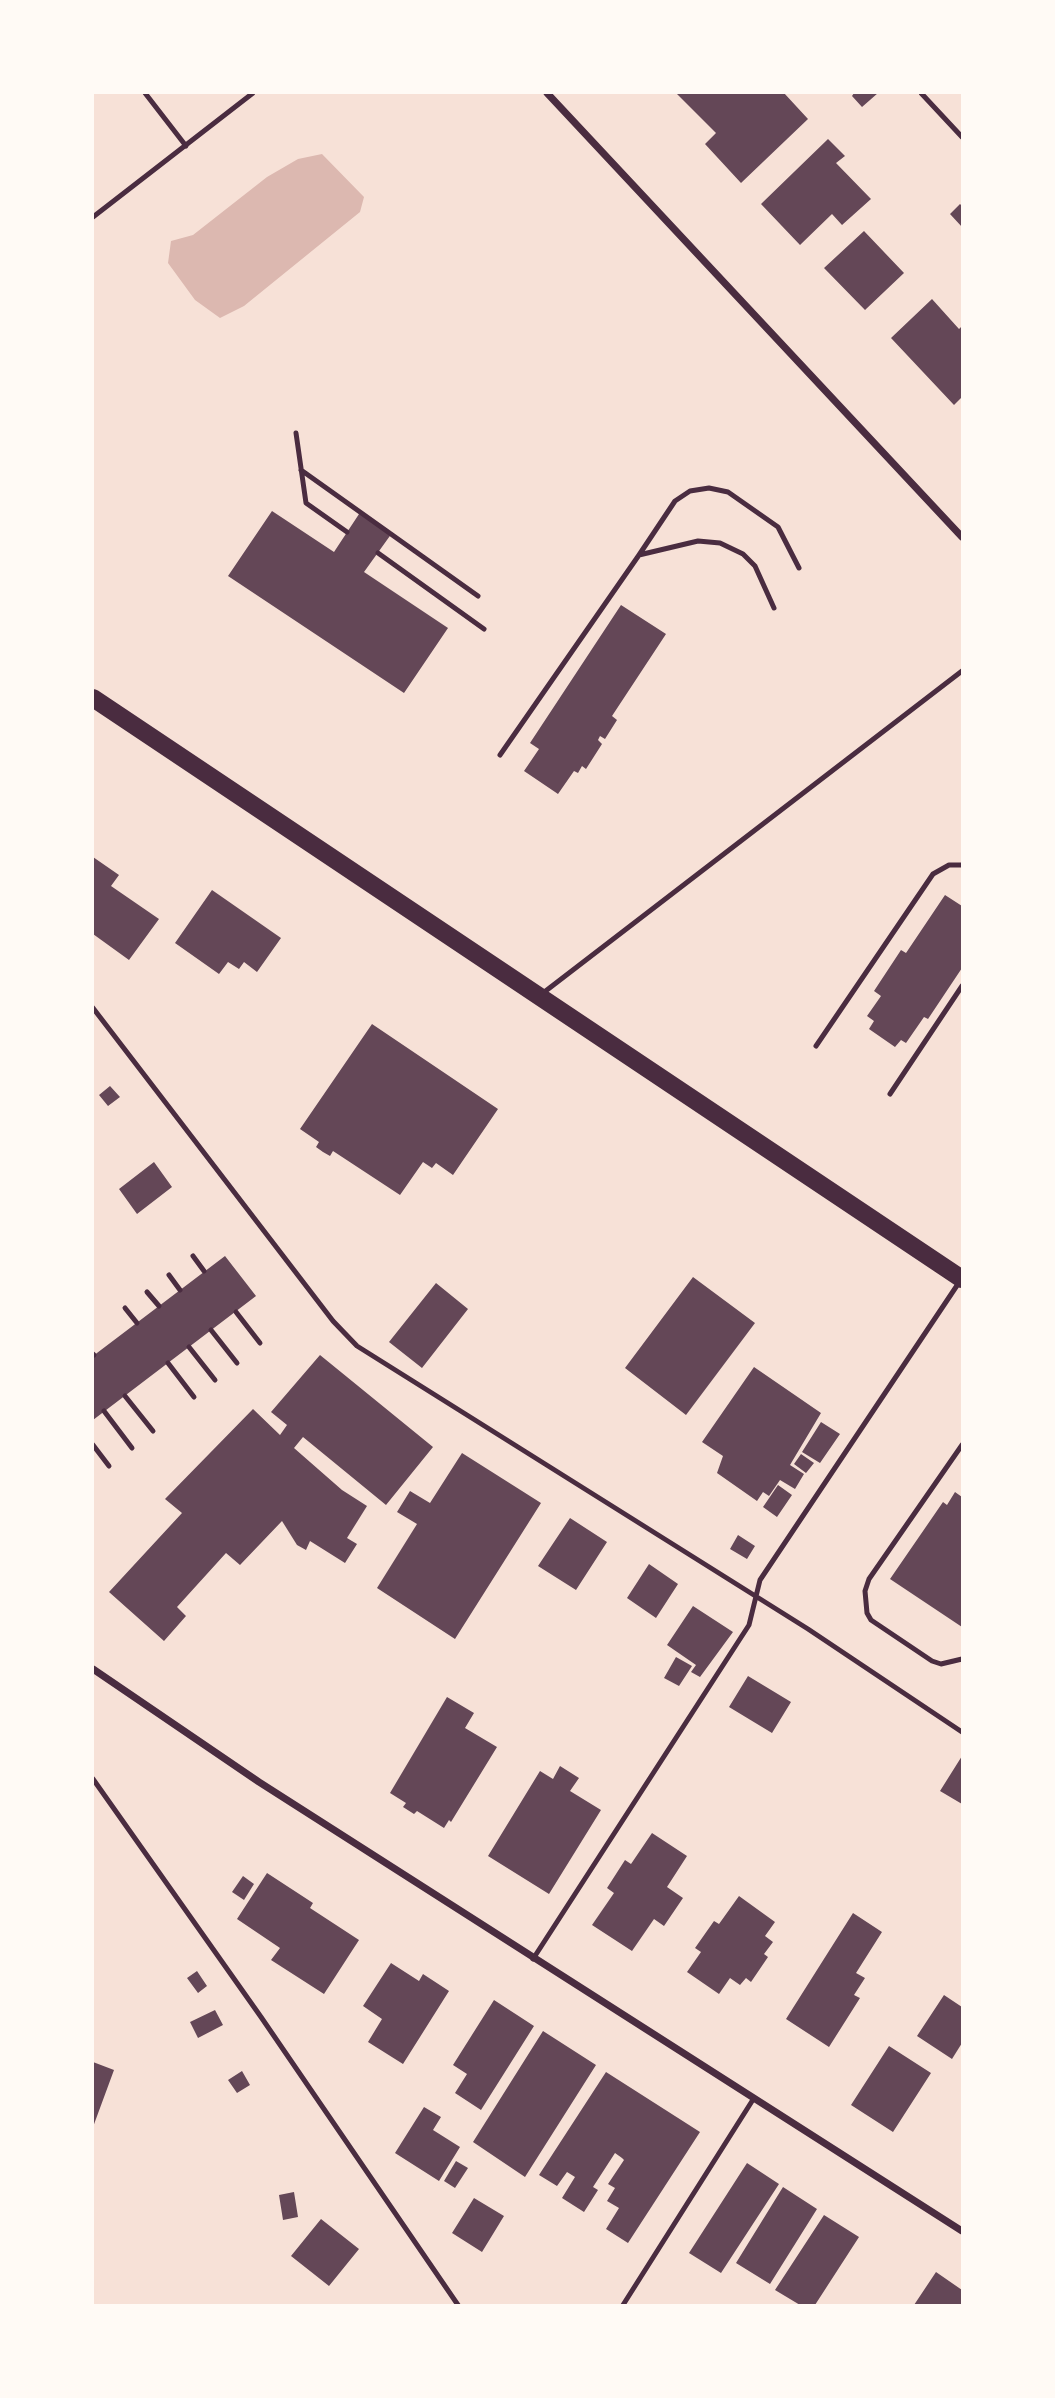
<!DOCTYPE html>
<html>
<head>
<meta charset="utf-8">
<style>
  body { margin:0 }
  #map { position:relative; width:1055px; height:2398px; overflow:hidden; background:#f7e1d7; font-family:"IBM Plex Sans",sans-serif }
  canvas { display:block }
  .frame { position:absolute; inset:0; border:94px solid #fffaf5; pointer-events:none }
</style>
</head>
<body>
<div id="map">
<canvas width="1055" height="2398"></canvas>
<div class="frame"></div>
</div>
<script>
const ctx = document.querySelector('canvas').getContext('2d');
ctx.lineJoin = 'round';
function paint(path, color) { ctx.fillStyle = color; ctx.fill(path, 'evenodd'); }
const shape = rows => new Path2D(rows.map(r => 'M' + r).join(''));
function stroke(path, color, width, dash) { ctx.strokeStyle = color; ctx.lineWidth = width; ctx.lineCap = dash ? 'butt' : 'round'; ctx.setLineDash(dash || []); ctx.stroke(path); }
const water = shape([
  [322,154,364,197,360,212,244,306,220,318,195,300,168,263,171,241,193,235,267,177,298,159]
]);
const building = shape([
  [676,93,784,93,808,119,741,183,705,144,716,133],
  [854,93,878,93,862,107,852,96],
  [828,139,845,156,836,163,871,199,842,225,832,214,800,245,761,204],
  [960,204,962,206,962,227,950,214],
  [864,231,904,273,865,310,824,268],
  [932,299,959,329,962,326,962,397,954,405,891,338],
  [272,511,334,552,361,511,392,533,364,572,448,628,404,693,228,576],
  [621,605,666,634,612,716,617,720,605,739,600,736,598,740,602,744,586,769,582,766,578,773,574,771,558,794,524,771,539,749,530,743],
  [93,857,119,875,111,886,159,919,129,960,93,934],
  [212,890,281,938,257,972,244,962,239,969,228,962,219,974,175,943],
  [945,895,962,906,962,968,928,1019,924,1017,906,1043,901,1040,895,1047,869,1029,874,1021,867,1016,881,996,874,991,901,950,906,953],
  [372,1024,498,1109,453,1175,436,1163,432,1168,423,1162,400,1195,333,1151,330,1156,323,1152,316,1147,319,1142,300,1129],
  [110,1086,120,1097,108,1106,99,1095],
  [154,1162,172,1187,137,1214,119,1189],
  [225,1256,256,1296,93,1420,93,1356],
  [693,1277,755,1323,686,1415,625,1368],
  [436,1283,468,1309,422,1368,389,1342],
  [320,1355,433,1447,386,1505,303,1437,294,1448,342,1490,367,1506,347,1538,357,1544,345,1563,310,1541,306,1550,297,1545,282,1521,240,1565,226,1553,177,1607,186,1616,164,1641,109,1592,182,1513,165,1499,253,1409,280,1435,287,1425,271,1412],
  [754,1367,821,1413,790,1465,804,1474,795,1489,780,1480,769,1496,763,1492,757,1501,717,1473,723,1456,702,1442],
  [821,1422,840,1434,820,1463,802,1452],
  [462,1453,541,1503,455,1639,377,1588,417,1524,397,1512,410,1491,430,1503],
  [801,1454,814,1463,806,1473,794,1464],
  [778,1485,792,1495,777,1517,763,1507],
  [955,1492,962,1497,962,1627,890,1579,943,1502,947,1505],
  [570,1518,607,1542,576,1590,538,1566],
  [738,1535,755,1546,747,1559,730,1549],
  [649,1564,678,1584,656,1618,627,1598],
  [693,1606,733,1632,700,1677,691,1672,696,1665,667,1645],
  [676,1657,692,1666,679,1686,664,1678],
  [748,1676,791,1702,772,1733,729,1707],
  [447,1697,474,1713,465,1728,497,1747,451,1822,449,1820,444,1828,417,1811,414,1814,403,1807,406,1803,390,1793],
  [962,1756,962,1804,940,1791],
  [560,1766,579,1778,570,1791,601,1810,549,1894,488,1856,540,1771,553,1779],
  [652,1833,687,1856,667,1887,683,1898,664,1926,654,1919,632,1951,592,1925,614,1893,607,1888,625,1860,631,1864],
  [267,1873,313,1903,310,1908,359,1940,324,1994,271,1960,280,1948,237,1919],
  [243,1876,254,1884,244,1900,232,1892],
  [739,1896,775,1922,765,1936,773,1942,764,1954,768,1957,751,1982,746,1978,740,1985,730,1978,719,1994,687,1972,701,1952,695,1948,714,1921,719,1924],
  [853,1913,882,1932,856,1973,865,1978,854,1995,860,1998,829,2047,786,2019],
  [391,1963,419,1981,423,1974,449,1991,403,2064,368,2042,382,2019,363,2006],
  [197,1971,207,1986,198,1993,187,1978],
  [944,1995,962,2007,962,2043,952,2059,917,2036],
  [494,2000,534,2026,481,2110,455,2093,467,2074,453,2065],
  [215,2010,223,2025,198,2038,190,2022],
  [543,2031,596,2065,525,2177,473,2142],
  [889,2046,931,2073,893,2132,851,2105],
  [93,2062,114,2070,93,2127],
  [242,2071,250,2085,237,2093,228,2080],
  [606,2072,700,2132,628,2243,606,2229,619,2208,607,2201,615,2188,608,2184,624,2160,622,2158,615,2153,593,2187,598,2190,584,2212,562,2198,575,2177,567,2172,557,2186,539,2175],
  [424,2107,441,2117,433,2130,460,2147,439,2181,395,2153],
  [456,2161,468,2168,455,2188,444,2181],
  [747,2163,779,2184,721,2273,689,2253],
  [783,2187,817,2209,770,2284,736,2263],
  [294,2192,298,2217,283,2220,279,2195],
  [474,2198,504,2216,482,2252,452,2233],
  [824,2215,859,2237,815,2305,800,2305,775,2290],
  [321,2219,359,2249,329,2286,291,2256],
  [936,2272,962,2290,962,2305,914,2305]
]);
const service = shape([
  [145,93,186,146],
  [921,93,962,137],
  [93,217,253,93],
  [296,433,306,503,347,532],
  [301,470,478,596],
  [378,553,484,629],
  [639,555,675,501,690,491,709,488,728,492,778,527,799,568],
  [500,755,639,555,698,541,720,543,743,554,755,566,774,608],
  [543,993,962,671],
  [93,1008,333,1321,357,1346,808,1629,962,1732],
  [816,1046,933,874,949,865,962,865],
  [890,1094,962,986],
  [193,1256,204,1271],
  [169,1275,180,1290],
  [147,1292,159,1306],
  [125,1308,137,1323],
  [236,1312,260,1343],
  [211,1330,237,1363],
  [189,1347,215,1380],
  [93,1354,94,1355],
  [168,1363,194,1397],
  [125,1396,153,1431],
  [104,1411,132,1448],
  [93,1445,109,1466],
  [962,1445,869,1579,865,1591,867,1613,871,1620,932,1661,941,1664,962,1659],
  [93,1779,261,2017,458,2305],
  [533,1959,749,1625,760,1580,960,1281],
  [623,2305,754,2098]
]);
const minor = shape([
  [547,93,962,537],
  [93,1669,259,1782,962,2231]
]);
const primary = shape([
  [93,698,962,1279]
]);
paint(water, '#dcb8b0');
paint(building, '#644757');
stroke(service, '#4a2c40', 5);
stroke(minor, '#4a2c40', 7);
stroke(primary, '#4a2c40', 18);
</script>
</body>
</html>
